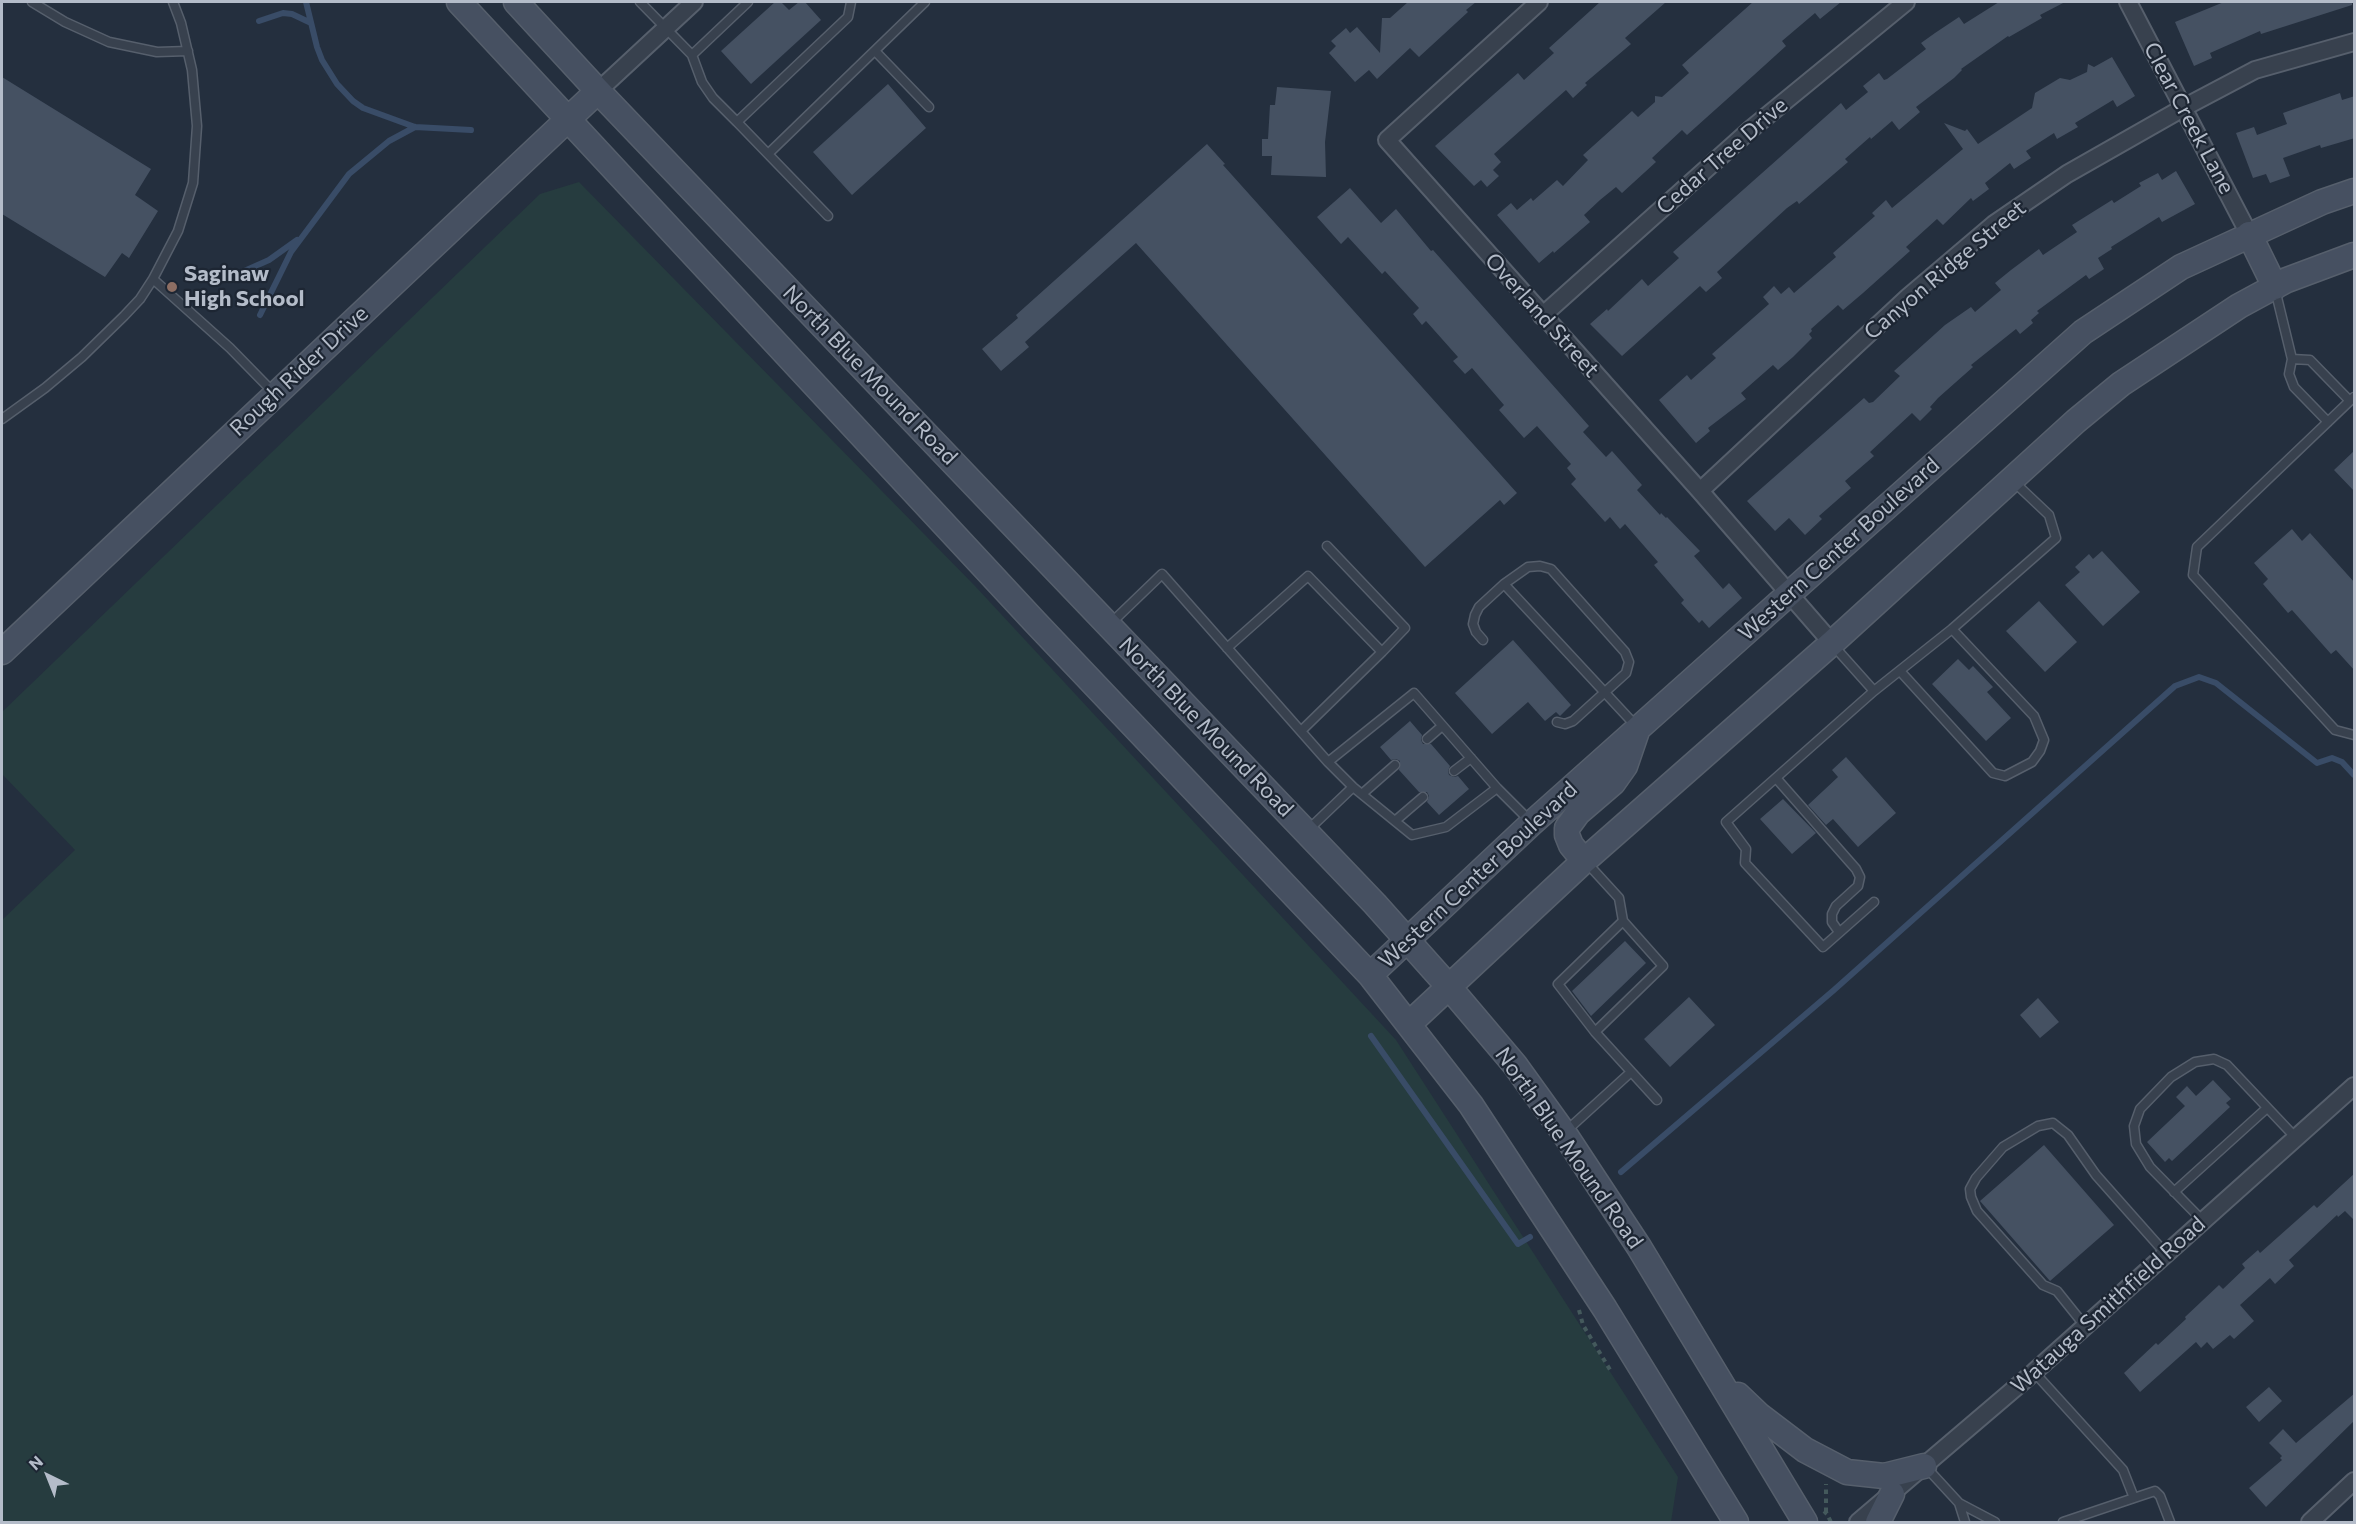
<!DOCTYPE html>
<html>
<head>
<meta charset="utf-8">
<style>
  body { margin:0 }
  #map { position:relative; width:2356px; height:1524px; overflow:hidden; background:#242f3e; font-family:Commissioner,sans-serif }
  canvas { display:block }
  .frame { position:absolute; inset:0; border:3px solid #b4bcc9; pointer-events:none }
  .north { position:absolute; left:18px; top:1446px; width:60px; height:60px; -webkit-text-stroke:4px #1d2633; paint-order:stroke; rotate:317deg; font-size:16px; font-weight:700; line-height:24px; text-align:center; color:#b4bcc9 }
  .north::after { content:''; display:block; margin:auto; width:21px; height:27px; background:#b4bcc9; clip-path:polygon(50% 0,100% 100%,50% 72%,0 100%) }
</style>
</head>
<body>
<div id="map">
<canvas width="2356" height="1524"></canvas>
<div class="frame"></div>
<div class="north">N</div>
</div>
<script>
const ctx = document.querySelector('canvas').getContext('2d');
ctx.lineJoin = 'round';
function paint(path, color) { ctx.fillStyle = color; ctx.fill(path, 'evenodd'); }
const shape = rows => new Path2D(rows.map(r => 'M' + r).join(''));
function stroke(path, color, width, dash) { ctx.strokeStyle = color; ctx.lineWidth = width; ctx.lineCap = dash ? 'butt' : 'round'; ctx.setLineDash(dash || []); ctx.stroke(path); }
function write(font, color, halo, rows, align = 'center') {
  ctx.font = font + ' Commissioner,sans-serif'; ctx.lineWidth = 4.5; ctx.setLineDash([]); ctx.textBaseline = 'middle'; ctx.strokeStyle = halo; ctx.fillStyle = color; for (const [text, x, y, turn = 0] of rows) {
    ctx.save(); ctx.translate(x, y); ctx.rotate((+turn || 0) * Math.PI / 180); ctx.textAlign = isNaN(turn) ? turn : align; if (halo) ctx.strokeText(text, 0, 0); ctx.fillText(text, 0, 0); ctx.restore();
  }
}
const green = shape([
  [579,182,975,586,1396,1040,1678,1477,1671,1522,2,1522,2,920,75,850,2,774,2,712,540,194]
]);
const stream = shape([
  [306,2,317,47,322,60,337,84,353,101,363,108,415,127,471,130],
  [259,21,283,13,292,14,311,23],
  [233,276,269,260,297,240],
  [260,315,291,252,349,174,389,141,415,127],
  [1371,1036,1518,1244,1530,1237],
  [1621,1172,1834,990,2175,686,2199,677,2216,683,2317,763,2332,758,2342,762,2354,775]
]);
const building = shape([
  [775,2,781,2,789,10,799,2,805,2,821,20,751,84,721,51],
  [1408,2,1476,2,1466,10,1468,12,1419,57,1410,48,1377,79,1369,70,1355,82,1329,53,1336,46,1331,41,1346,28,1350,33,1357,27,1380,53,1382,18,1390,18],
  [1600,2,1666,2,1625,38,1631,44,1585,83,1587,85,1573,98,1566,90,1494,154,1501,162,1493,170,1499,176,1487,187,1481,180,1474,186,1435,146,1518,73,1524,80,1554,53,1549,48],
  [1753,2,1841,2,1820,19,1815,13,1782,41,1786,46,1754,75,1687,135,1682,130,1652,158,1656,162,1622,193,1616,187,1600,200,1584,215,1590,222,1554,253,1553,251,1539,263,1497,215,1511,203,1517,210,1531,198,1533,201,1557,180,1563,186,1588,160,1583,155,1632,111,1638,117,1655,102,1655,96,1662,97,1689,73,1682,65],
  [1999,2,2065,2,2040,15,2042,18,2009,37,2008,36,1961,69,1962,70,1954,78,1916,107,1920,112,1899,130,1892,121,1871,139,1870,137,1845,159,1848,162,1799,204,1797,201,1787,208,1717,272,1722,278,1706,292,1700,286,1622,356,1590,324,1607,309,1608,311,1642,279,1648,286,1679,258,1673,252,1841,103,1846,110,1868,92,1863,86,1879,73,1884,80,1887,79,1926,49,1921,43,1935,33,1959,17,1964,24],
  [2224,2,2352,2,2352,5,2261,34,2260,31,2210,53,2212,58,2194,66,2175,22],
  [2112,57,2135,96,2117,107,2113,100,2075,123,2078,127,2057,139,2054,133,2026,151,2031,158,2014,169,2010,163,1985,183,1989,189,1973,201,1971,198,1943,225,1937,219,1906,247,1910,251,1863,293,1843,310,1838,305,1811,329,1812,331,1809,334,1812,338,1793,357,1778,370,1773,365,1741,393,1746,399,1708,428,1710,431,1696,443,1659,400,1687,375,1691,380,1716,358,1712,354,1769,304,1763,297,1774,286,1781,294,1789,287,1794,293,1836,257,1833,253,1875,216,1872,213,1886,200,1892,208,1963,149,1944,123,1965,131,1967,129,1978,144,2032,108,2035,93,2060,78,2070,80,2087,72,2088,64,2094,67],
  [2,77,151,169,135,195,158,211,129,258,122,253,105,277,2,214],
  [888,84,926,128,852,195,813,152],
  [1277,87,1331,91,1325,142,1326,177,1271,175,1272,156,1262,156,1262,139,1268,139,1270,105,1275,105],
  [2340,93,2342,100,2355,96,2355,138,2321,148,2320,145,2283,158,2290,176,2270,183,2266,174,2253,178,2236,133,2254,127,2257,135,2287,124,2283,113],
  [1207,144,1225,164,1223,165,1517,493,1504,505,1500,500,1425,567,1136,243,1025,342,1029,347,1001,371,982,349,1018,318,1016,315],
  [2176,171,2195,204,2162,222,2159,217,2111,247,2112,249,2098,258,2104,269,2089,279,2086,275,2037,311,2039,313,2031,320,2033,323,2020,334,2016,329,1971,365,1973,367,1938,398,1930,407,1932,409,1920,421,1912,413,1870,452,1874,456,1845,481,1851,488,1819,516,1822,519,1805,535,1789,518,1775,531,1747,501,1864,398,1869,403,1873,402,1900,376,1894,371,1945,325,1971,307,1975,312,2001,290,1995,283,2011,270,2039,249,2043,255,2077,232,2072,225,2112,200,2114,203,2141,186,2139,183,2158,173,2162,180],
  [1350,188,1381,223,1396,209,1431,251,1433,250,1589,426,1583,432,1606,457,1612,451,1642,485,1637,490,1660,515,1661,513,1666,518,1667,517,1700,551,1694,556,1723,589,1729,583,1742,598,1709,628,1702,620,1699,623,1681,603,1684,600,1654,565,1658,562,1625,524,1620,529,1610,517,1605,522,1571,484,1576,479,1567,468,1571,464,1537,426,1524,438,1499,410,1504,405,1472,368,1465,374,1453,361,1458,357,1426,321,1422,325,1413,314,1419,308,1385,271,1382,274,1348,237,1341,244,1317,217],
  [2355,450,2355,492,2334,470],
  [2292,529,2302,541,2310,533,2355,583,2355,671,2336,650,2331,654,2292,610,2288,613,2263,584,2268,579,2254,563],
  [2102,551,2140,592,2103,626,2065,585,2080,572,2075,567,2089,554,2093,559],
  [2039,601,2077,642,2045,672,2006,631],
  [1513,640,1571,705,1560,716,1556,712,1545,721,1528,702,1492,734,1455,693],
  [1958,659,1969,670,1973,666,1993,687,1987,692,2011,718,1986,741,1932,684],
  [1410,721,1422,735,1421,740,1423,744,1431,744,1450,766,1448,771,1449,775,1454,777,1458,776,1469,789,1439,815,1427,802,1429,796,1427,792,1419,792,1399,770,1400,761,1396,759,1391,760,1380,747],
  [1846,757,1896,813,1858,847,1833,819,1826,825,1808,805,1838,777,1832,770],
  [1783,799,1816,833,1792,854,1760,819],
  [1625,941,1646,963,1591,1016,1572,991],
  [1689,997,1715,1025,1670,1067,1644,1039],
  [2038,998,2059,1022,2040,1038,2020,1015],
  [2213,1080,2231,1099,2226,1103,2230,1107,2172,1161,2169,1158,2165,1162,2147,1142,2185,1106,2176,1097,2187,1086,2196,1096],
  [2044,1145,2114,1225,2050,1281,1980,1201],
  [2355,1173,2355,1221,2345,1211,2338,1217,2337,1215,2289,1260,2294,1266,2275,1284,2270,1278,2240,1305,2254,1321,2234,1339,2230,1335,2213,1349,2207,1342,2201,1348,2196,1342,2140,1392,2124,1373,2156,1343,2158,1345,2186,1319,2185,1317,2219,1285,2223,1289,2245,1268,2242,1264,2258,1250,2260,1253,2314,1205,2317,1208],
  [2269,1387,2282,1401,2259,1422,2246,1407],
  [2355,1393,2355,1420,2266,1507,2249,1488,2282,1460,2280,1458,2282,1456,2269,1443,2283,1429,2296,1443]
]);
const path = shape([
  [1579,1310,1583,1325,1612,1373],
  [1826,1512,1826,1484],
  [1824,1514,1826,1512,1831,1522]
]);
const lane = shape([
  [32,2,65,22,109,42,157,52,188,51],
  [640,2,692,55,702,82,713,98,737,122,848,17,851,2],
  [875,51,929,107],
  [692,55,748,2],
  [737,122,828,216],
  [768,154,925,2],
  [153,279,230,348,275,394],
  [2275,289,2292,359,2289,374,2294,387,2328,422],
  [2292,359,2310,360,2350,401],
  [2354,397,2197,547,2193,575,2335,730,2354,735],
  [2,419,45,388,82,357,124,316,140,299,153,279,178,231,193,183,197,126,192,70,181,23,173,2],
  [1327,546,1405,628,1382,652],
  [1504,584,1528,567,1540,566,1551,569,1625,652,1629,662,1626,673,1573,721,1565,724,1557,722],
  [1109,625,1162,574,1328,762],
  [1483,640,1476,632,1473,624,1475,615,1479,607,1504,584,1636,726],
  [1832,644,1874,691,1952,629,2056,538,2049,515,2013,481],
  [1227,648,1308,576,1382,652,1301,731],
  [1900,671,1993,773,2005,776,2032,762,2040,751,2044,740,2034,716,1952,629],
  [1427,739,1442,726],
  [1454,771,1471,758],
  [1776,778,1856,869,1860,877,1858,886,1836,906,1832,914,1832,922,1839,932],
  [1497,788,1414,693,1328,762,1353,787,1412,835,1446,827,1497,788,1530,821],
  [1362,794,1395,765],
  [1395,821,1423,797],
  [1308,830,1353,787],
  [1587,863,1619,898,1623,921,1558,984,1595,1032,1657,1100],
  [1874,902,1823,947,1745,863,1746,849,1726,822,1874,691],
  [1595,1032,1663,966,1623,921],
  [1565,1132,1631,1072],
  [2174,1192,2267,1108],
  [2203,1221,2150,1167,2136,1144,2134,1126,2140,1109,2171,1077,2195,1062,2214,1059,2227,1065,2296,1138],
  [2085,1326,2057,1291,2043,1285,1977,1211,1971,1197,1970,1189,1976,1178,2003,1147,2038,1126,2053,1123,2068,1135,2096,1175,2166,1254],
  [2034,1372,2123,1470,2134,1498,2063,1522],
  [1925,1466,1959,1503,1995,1522],
  [2134,1498,2155,1491,2160,1496,2170,1522],
  [1959,1503,1965,1522]
]);
const street = shape([
  [1539,2,1387,140,1700,491,1832,643],
  [2128,2,2249,234],
  [598,91,694,2],
  [1542,316,1751,129,1906,2],
  [1700,491,1908,297,1994,224,2067,174,2183,108,2255,70,2354,42],
  [1858,1522,2034,1372,2354,1086],
  [2310,1522,2354,1481]
]);
const secondary = shape([
  [459,2,1035,622,1370,975,1471,1105,1605,1309,1736,1522],
  [516,2,598,91,1375,904,1449,987,1515,1065,1564,1133,1639,1247,1805,1522],
  [2249,234,2275,287],
  [2,652,598,91],
  [1584,861,1571,845,1567,835,1567,828,1578,813,1613,783,1625,766,1637,731],
  [1370,975,1532,823,2083,332,2181,267,2322,202,2354,191],
  [1409,1024,1584,861,1832,643,2076,421,2121,384,2239,306,2287,280,2354,255],
  [1738,1395,1759,1415,1805,1450,1847,1472,1884,1476,1924,1466],
  [1878,1522,1892,1494]
]);
const markers = [
  [172,287,6,"#8d6e63"]
];
const streetNames = [
  ["Clear Creek Lane",2189,118,62],
  ["Cedar Tree Drive",1722,156,-41],
  ["Canyon Ridge Street",1945,270,-40],
  ["Overland Street",1542,315,48],
  ["Rough Rider Drive",299,371,-43],
  ["North Blue Mound Road",870,375,46],
  ["Western Center Boulevard",1839,549,-42],
  ["North Blue Mound Road",1206,727,46],
  ["Western Center Boulevard",1478,875,-43],
  ["North Blue Mound Road",1569,1148,55],
  ["Watauga Smithfield Road",2108,1305,-42]
];
const poiNames = [
  ["Saginaw",184,274],
  ["High School",184,299]
];
paint(green, '#263c3f');
stroke(stream, '#394c67', 6);
paint(building, '#455162');
stroke(lane, '#565f6c', 11);
stroke(street, '#565f6c', 20);
stroke(secondary, '#565f6c', 27);
stroke(path, '#44595c', 4, [4.5, 4.5]);
stroke(lane, '#38414e', 8);
stroke(street, '#38414e', 16);
stroke(secondary, '#465061', 24);
for (const [x, y, r, color] of markers) { const dot = new Path2D(); dot.arc(x, y, r, 0, 2 * Math.PI); ctx.fillStyle = color; ctx.fill(dot); stroke(dot, '#1d2633', 2); }
write('22px', '#b4bcc9', '#1d2633', streetNames);
write('bold 22px', '#b4bcc9', '#1d2633', poiNames, 'left');
</script>
</body>
</html>
